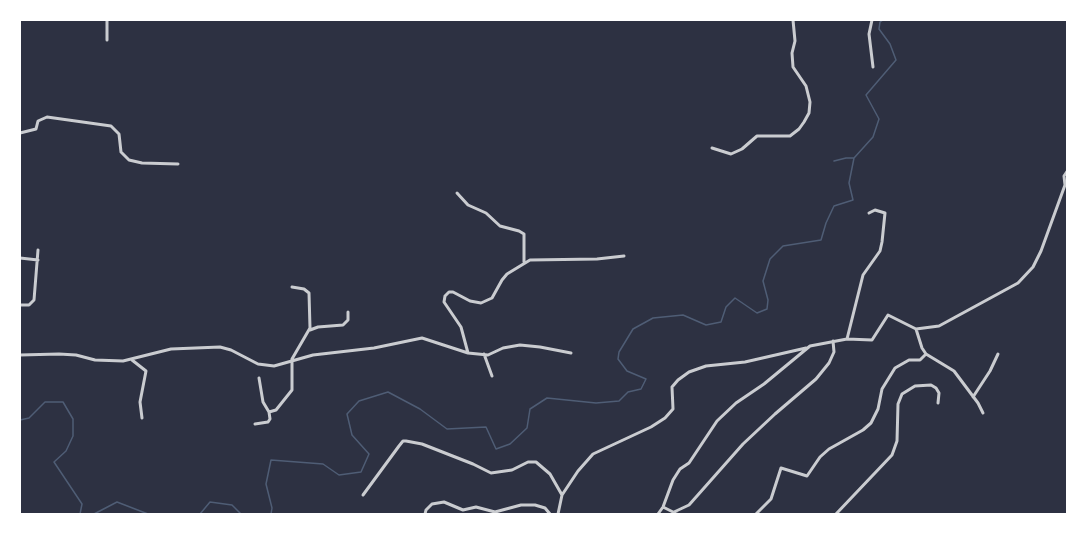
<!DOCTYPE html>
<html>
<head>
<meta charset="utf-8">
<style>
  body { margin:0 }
  #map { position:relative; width:1087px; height:534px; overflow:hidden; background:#2d3142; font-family:"Asap Condensed",sans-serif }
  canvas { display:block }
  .frame { position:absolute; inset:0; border:21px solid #fff; pointer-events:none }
</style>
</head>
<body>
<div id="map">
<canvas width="1087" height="534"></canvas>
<div class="frame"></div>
</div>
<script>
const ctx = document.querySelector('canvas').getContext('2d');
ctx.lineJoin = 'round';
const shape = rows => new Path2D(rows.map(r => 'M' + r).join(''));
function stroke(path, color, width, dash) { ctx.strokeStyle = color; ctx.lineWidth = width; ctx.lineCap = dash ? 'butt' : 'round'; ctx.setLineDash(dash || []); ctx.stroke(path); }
const stream = shape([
  [834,161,846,158,854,158,873,137,879,119,866,95,896,60,890,44,879,29,880,22,883,20],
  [20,420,29,418,45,402,63,402,73,419,73,436,66,451,54,462,82,504,80,514],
  [94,514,117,502,148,514],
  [200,514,210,502,232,505,241,514],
  [271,514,272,508,266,484,271,460,323,464,339,475,361,472,369,454,352,435,347,414,359,401,388,392,420,409,447,429,486,427,496,449,510,444,527,428,530,409,547,398,596,403,619,401,628,392,641,389,646,379,627,371,618,359,619,352,633,329,653,318,683,315,706,325,721,322,726,307,735,298,757,313,767,309,768,300,763,281,770,259,783,246,821,240,826,223,834,206,853,200,849,183,854,158]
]);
const minor = shape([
  [872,20,869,34,873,67],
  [107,40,107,20],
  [20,133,36,129,38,121,47,117,111,126,119,134,121,152,129,160,142,163,178,164],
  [712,148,731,154,742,149,757,136,790,136,799,129,804,122,809,113,810,102,806,86,793,67,792,53,795,41,793,20],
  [457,193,468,205,486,213,500,226,519,231,524,234,524,262],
  [20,258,38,260],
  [20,305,29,305,34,300,38,250],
  [916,329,922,348,926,354,954,371,978,403,983,413],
  [310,330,318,327,343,325,348,320,348,312],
  [847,339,863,275,880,251,882,242,885,213,875,210,869,213],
  [468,353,461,327,444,302,445,296,449,292,453,292,470,301,481,303,492,298,502,280,507,274,530,260,597,259,624,256],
  [484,354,492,376],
  [20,355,59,354,76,355,95,360,123,361,171,349,220,347,231,350,258,364,274,366,313,355,374,348,422,338,468,353,488,355,503,348,520,345,540,347,571,353],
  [132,360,146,371,140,402,142,418],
  [259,378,263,402,269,412,276,410,292,390,292,359,310,328,309,293,304,289,292,287],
  [973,397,990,371,998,354],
  [255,424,268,422,270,419,269,412],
  [363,495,399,446,403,441,406,441,422,444,473,464,491,473,512,470,528,462,536,462,550,474,562,495],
  [663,507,677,514],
  [674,512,689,505,743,444,775,414,816,379,829,363,834,352,833,341],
  [425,514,426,510,432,504,444,502,463,510,476,507,495,512,521,505,535,505,545,508,550,514],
  [558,514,562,495,578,471,593,454,651,427,665,418,673,409,672,387,678,380,689,372,706,366,745,362,806,348],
  [658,514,663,507,673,480,680,469,689,463,717,421,736,403,764,384,810,346,847,339,872,340,888,315,916,329,939,326,1018,283,1033,267,1041,251,1065,185,1064,176,1068,170],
  [756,514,771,499,781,468,807,476,820,457,829,449,863,430,871,423,878,409,882,389,895,368,909,360,920,360,926,354],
  [836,514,892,455,897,441,898,404,902,394,915,386,931,385,936,388,939,393,938,403]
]);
stroke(stream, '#4f5d75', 1.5);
stroke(minor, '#caccd0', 3);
</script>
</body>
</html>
